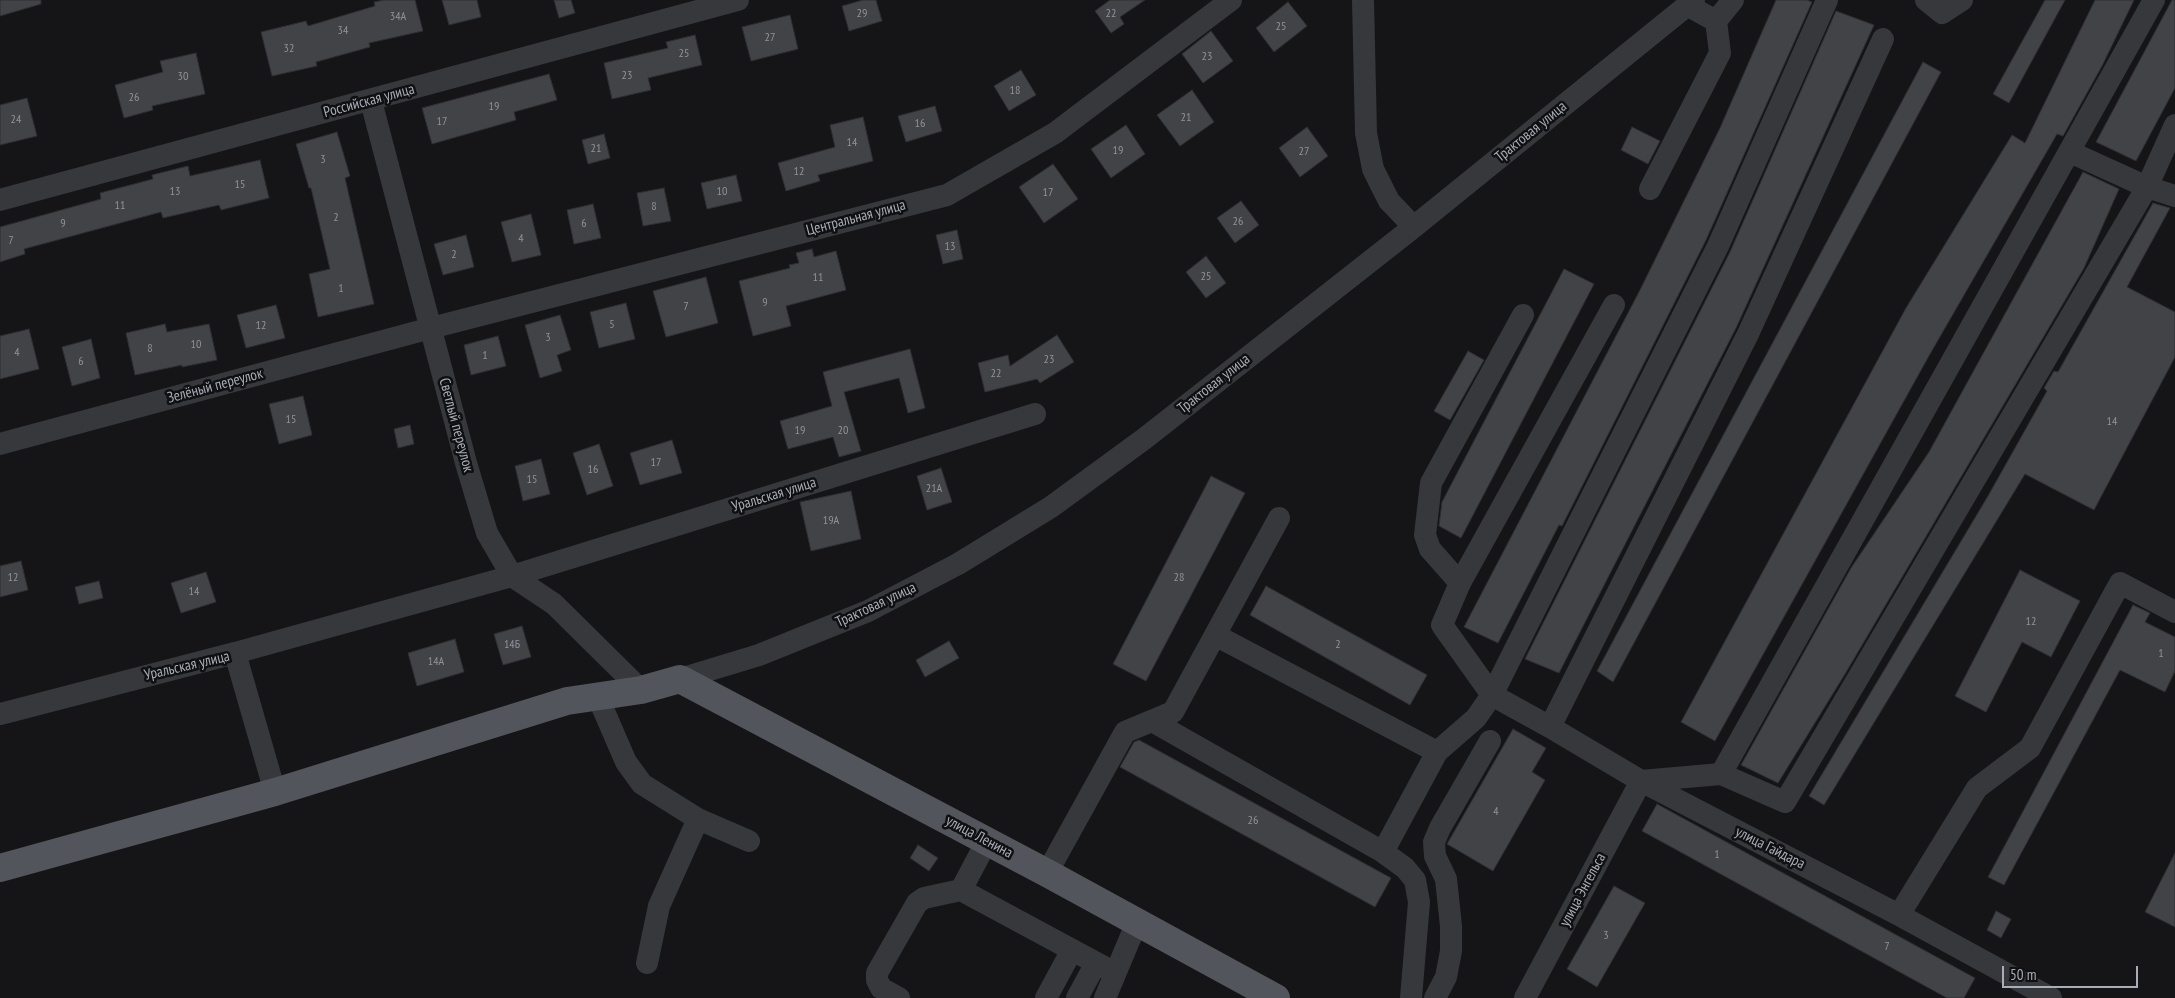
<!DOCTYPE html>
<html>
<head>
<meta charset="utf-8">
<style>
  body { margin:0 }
  #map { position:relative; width:2175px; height:998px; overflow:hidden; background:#151517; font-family:"PT Sans Narrow",sans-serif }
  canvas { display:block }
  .scale { position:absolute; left:2002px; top:966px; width:136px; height:22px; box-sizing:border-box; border:2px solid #a8adb7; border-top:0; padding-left:6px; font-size:15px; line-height:18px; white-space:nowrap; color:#a8adb7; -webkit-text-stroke:4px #101012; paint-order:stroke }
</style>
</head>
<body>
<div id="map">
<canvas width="2175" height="998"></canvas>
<div class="scale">50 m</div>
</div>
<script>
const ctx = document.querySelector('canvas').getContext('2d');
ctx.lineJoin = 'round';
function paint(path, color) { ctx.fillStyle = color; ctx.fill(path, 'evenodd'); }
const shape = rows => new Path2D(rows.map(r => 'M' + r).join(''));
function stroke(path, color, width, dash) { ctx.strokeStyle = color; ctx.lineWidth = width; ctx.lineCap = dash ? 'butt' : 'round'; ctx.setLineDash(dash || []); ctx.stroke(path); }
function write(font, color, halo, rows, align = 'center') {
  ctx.font = font + ' "PT Sans Narrow",sans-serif'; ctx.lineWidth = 5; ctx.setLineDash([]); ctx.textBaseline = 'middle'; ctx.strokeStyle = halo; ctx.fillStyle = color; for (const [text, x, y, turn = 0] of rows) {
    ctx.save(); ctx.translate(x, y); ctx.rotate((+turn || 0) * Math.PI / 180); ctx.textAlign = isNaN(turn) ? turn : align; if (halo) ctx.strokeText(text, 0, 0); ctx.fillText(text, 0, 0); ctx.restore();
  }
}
const building = shape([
  [0,0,41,0,41,4,0,16,0,0],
  [384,0,415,0,423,31,369,43,370,47,316,62,317,66,272,76,261,32,306,21,308,26,375,6,374,2,384,0],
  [442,0,477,0,481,17,449,25,442,0],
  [554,0,571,0,575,13,559,18,554,0],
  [863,0,876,0,882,21,849,31,842,6,863,0],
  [1110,0,1145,0,1120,17,1124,24,1111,33,1095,11,1110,0],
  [1776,0,1807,0,1812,2,1706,240,1562,526,1559,525,1498,643,1464,627,1640,290,1720,128,1776,0],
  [2045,0,2065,0,2009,103,1993,94,2045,0],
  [2095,0,2134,0,2102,66,2063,136,2057,134,1930,354,1715,741,1681,722,1906,308,2012,135,2025,143,2095,0],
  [2172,0,2175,0,2175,88,2136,161,2096,142,2172,0],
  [1288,2,1307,26,1274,52,1256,28,1288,2],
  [1836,11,1874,25,1736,328,1559,673,1525,659,1730,252,1836,11],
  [790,15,798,49,751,61,742,27,790,15],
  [1211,31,1233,61,1203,83,1182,54,1211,31],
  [695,35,702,65,648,78,651,90,612,99,604,63,668,48,666,42,695,35],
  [196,53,205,94,152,106,153,110,124,118,115,85,163,72,160,61,196,53],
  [1923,62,1941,72,1613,682,1597,671,1923,62],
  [1021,70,1036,95,1009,111,994,86,1021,70],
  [549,74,557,100,514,112,516,120,432,144,422,108,549,74],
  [1192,90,1214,122,1180,146,1157,115,1192,90],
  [27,98,37,136,0,145,0,105,27,98],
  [935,106,942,131,906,142,898,116,935,106],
  [863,117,873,161,818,175,820,181,786,191,778,163,835,147,830,125,863,117],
  [1126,125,1145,154,1111,178,1091,149,1126,125],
  [1307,127,1328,156,1300,177,1279,148,1307,127],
  [1632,127,1660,141,1648,164,1621,150,1632,127],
  [337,132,350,176,345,178,374,304,318,317,309,274,330,269,311,188,309,188,296,144,337,132],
  [604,134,610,158,588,164,582,140,604,134],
  [260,160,269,198,221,210,219,205,163,218,161,212,24,249,25,254,0,262,0,227,101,199,100,193,153,179,152,175,188,166,190,176,260,160],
  [1053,164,1078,199,1044,223,1019,187,1053,164],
  [2083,172,2119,189,2084,268,1845,674,1778,783,1741,765,1851,568,1929,452,2083,172],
  [736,175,742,201,707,209,701,183,736,175],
  [664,188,671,221,643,226,637,193,664,188],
  [1241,201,1259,225,1235,243,1217,218,1241,201],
  [2153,203,2170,208,2127,287,2175,312,2175,357,2094,510,2025,474,1824,805,1809,796,1988,496,2047,391,2044,388,2054,371,2058,372,2153,203],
  [593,204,601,238,574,244,567,210,593,204],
  [531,214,541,255,512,262,501,222,531,214],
  [957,230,963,259,943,264,936,235,957,230],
  [466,235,474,267,443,275,434,244,466,235],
  [812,249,814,257,836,251,846,290,786,306,791,326,753,336,739,281,790,268,789,265,799,263,796,253,812,249],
  [1206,256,1226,283,1206,298,1186,272,1206,256],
  [1564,269,1594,284,1461,538,1439,526,1442,502,1564,269],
  [706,277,718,323,666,337,653,291,706,277],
  [626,303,635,339,599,348,590,312,626,303],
  [276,305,285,338,246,348,237,315,276,305],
  [560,315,571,350,557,355,562,371,540,378,525,325,560,315],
  [165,324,167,332,209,324,217,360,182,367,182,365,135,375,126,333,165,324],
  [29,329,39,369,0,379,0,336,29,329],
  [1057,335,1074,362,1040,383,1037,379,985,392,978,363,1008,355,1010,366,1057,335],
  [498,336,506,366,471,375,464,345,498,336],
  [91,339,100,378,72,386,62,347,91,339],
  [910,349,925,408,908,413,899,378,844,392,861,451,839,457,833,437,788,449,780,421,832,406,823,372,910,349],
  [1468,351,1484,360,1450,420,1434,411,1468,351],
  [303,396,312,435,279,444,269,404,303,396],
  [410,425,414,444,398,448,394,429,410,425],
  [672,440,682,473,640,485,630,453,672,440],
  [599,444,613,486,587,495,573,453,599,444],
  [541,459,550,494,523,501,515,466,541,459],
  [941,468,952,502,927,510,917,476,941,468],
  [1211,476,1245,493,1146,681,1113,664,1211,476],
  [851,491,861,539,811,551,800,502,851,491],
  [21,561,28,590,0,597,0,566,21,561],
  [2020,570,2080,601,2051,657,2022,642,1986,712,1955,696,2020,570],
  [206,572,216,602,181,613,171,583,206,572],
  [99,581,103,598,79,604,75,587,99,581],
  [1266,586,1427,675,1410,705,1250,615,1266,586],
  [2133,605,2150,613,2145,622,2175,637,2175,671,2165,692,2120,670,2004,885,1988,877,2133,605],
  [522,626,531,657,503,665,494,634,522,626],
  [455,639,464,672,417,686,408,653,455,639],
  [949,641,959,658,925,677,916,660,949,641],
  [1513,729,1546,748,1532,772,1545,780,1493,871,1447,844,1513,729],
  [1139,740,1391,878,1375,907,1120,767,1134,742,1139,740],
  [1657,804,1975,978,1964,998,1947,998,1642,831,1657,804],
  [918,845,938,858,929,871,910,858,918,845],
  [2175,853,2175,927,2145,912,2175,853],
  [1614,886,1645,903,1597,987,1567,969,1614,886],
  [1996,911,2011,919,2001,938,1987,930,1996,911]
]);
const minor = shape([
  [1363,0,1366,133,1373,169,1389,201,1414,227],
  [1926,0,1942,13,1962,0],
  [1716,21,1733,0],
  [371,101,466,463,487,533,512,576,554,604,641,690],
  [2070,152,2147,187,2175,196],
  [1650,189,1720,53,1716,21,1687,5],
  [0,200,738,0],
  [1614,305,1460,583,1442,625,1492,695,1550,727,1641,781,1899,915,2051,998],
  [0,444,431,328,947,195,1055,133,1231,0],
  [1460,583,1430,549,1425,535,1431,483,1523,315],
  [1215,635,1437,752,1383,852],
  [235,653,512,576,1035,414],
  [680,679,759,655,868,611,958,564,1051,507,1144,439,1410,230,1694,0],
  [597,695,626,762,642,784,698,819,749,841],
  [0,714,235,653,275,792],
  [1152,721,1383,852,1405,868,1415,880,1419,902,1411,998],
  [1550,727,1748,334,1883,39],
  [1437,752,1476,718,1492,695,1718,246,1827,0],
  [1721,774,2154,0],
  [1047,873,1125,732,1173,712,1279,518],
  [961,890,987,841],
  [1899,915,1977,788,2030,748,2120,583,2175,612],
  [647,963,659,906,698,819],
  [899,998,881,988,877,980,877,973,917,903,924,898,961,890,1115,973],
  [1046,998,1072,950],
  [1077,998,1096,963],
  [1105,998,1137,922],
  [1435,998,1446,977,1451,951,1451,926,1446,879,1435,856,1434,842,1440,828,1490,741],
  [1525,998,1641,781,1721,774,1785,802,2147,187,2175,125]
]);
const major = shape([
  [0,868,275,792,567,701,641,690,680,679,1047,873,1276,998]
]);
const numberNames = [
  ["29",862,14],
  ["22",1111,14],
  ["34А",398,17],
  ["25",1281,27],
  ["34",343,31],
  ["27",770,38],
  ["32",289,49],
  ["25",684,54],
  ["23",1207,57],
  ["23",627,76],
  ["30",183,77],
  ["18",1015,91],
  ["26",134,98],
  ["19",494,107],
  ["21",1186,118],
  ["24",16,120],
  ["17",442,122],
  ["16",920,124],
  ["14",852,143],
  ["21",596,149],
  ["19",1118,151],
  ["27",1304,152],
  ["3",323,160],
  ["12",799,172],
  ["15",240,185],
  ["13",175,192],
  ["10",722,192],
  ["17",1048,193],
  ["11",120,206],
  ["8",654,207],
  ["2",336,218],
  ["26",1238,222],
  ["9",63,224],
  ["6",584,224],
  ["4",521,239],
  ["7",11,241],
  ["13",950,247],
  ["2",454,255],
  ["25",1206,277],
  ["11",818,278],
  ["1",341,289],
  ["9",765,303],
  ["7",686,307],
  ["5",612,325],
  ["12",261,326],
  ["3",548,338],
  ["10",196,345],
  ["8",150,349],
  ["4",17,353],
  ["1",485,356],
  ["23",1049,360],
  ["6",81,362],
  ["22",996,374],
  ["15",291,420],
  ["14",2112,422],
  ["19",800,431],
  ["20",843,431],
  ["17",656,463],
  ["16",593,470],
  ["15",532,480],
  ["21А",934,489],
  ["19А",831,521],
  ["12",13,578],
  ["28",1179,578],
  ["14",194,592],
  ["12",2031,622],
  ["14Б",512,645],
  ["2",1338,645],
  ["1",2161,654],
  ["14А",436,662],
  ["4",1496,812],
  ["26",1253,821],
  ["1",1717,855],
  ["3",1606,936],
  ["7",1887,947]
];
const streetNames = [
  ["Российская улица",369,101,-15],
  ["Трактовая улица",1531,132,-39],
  ["Центральная улица",856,218,-15],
  ["Трактовая улица",1214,384,-38],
  ["Зелёный переулок",215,386,-15],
  ["Светлый переулок",456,425,75],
  ["Уральская улица",774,495,-17],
  ["Трактовая улица",876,605,-25],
  ["Уральская улица",187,666,-13],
  ["улица Ленина",979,837,28],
  ["улица Гайдара",1770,848,27],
  ["улица Энгельса",1583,890,-62]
];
paint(building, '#424347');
stroke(building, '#2f2f33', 1);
stroke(minor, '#36383c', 22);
stroke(major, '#52555b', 28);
write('12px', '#8e929b', null, numberNames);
write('15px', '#a8adb7', '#101012', streetNames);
</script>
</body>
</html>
